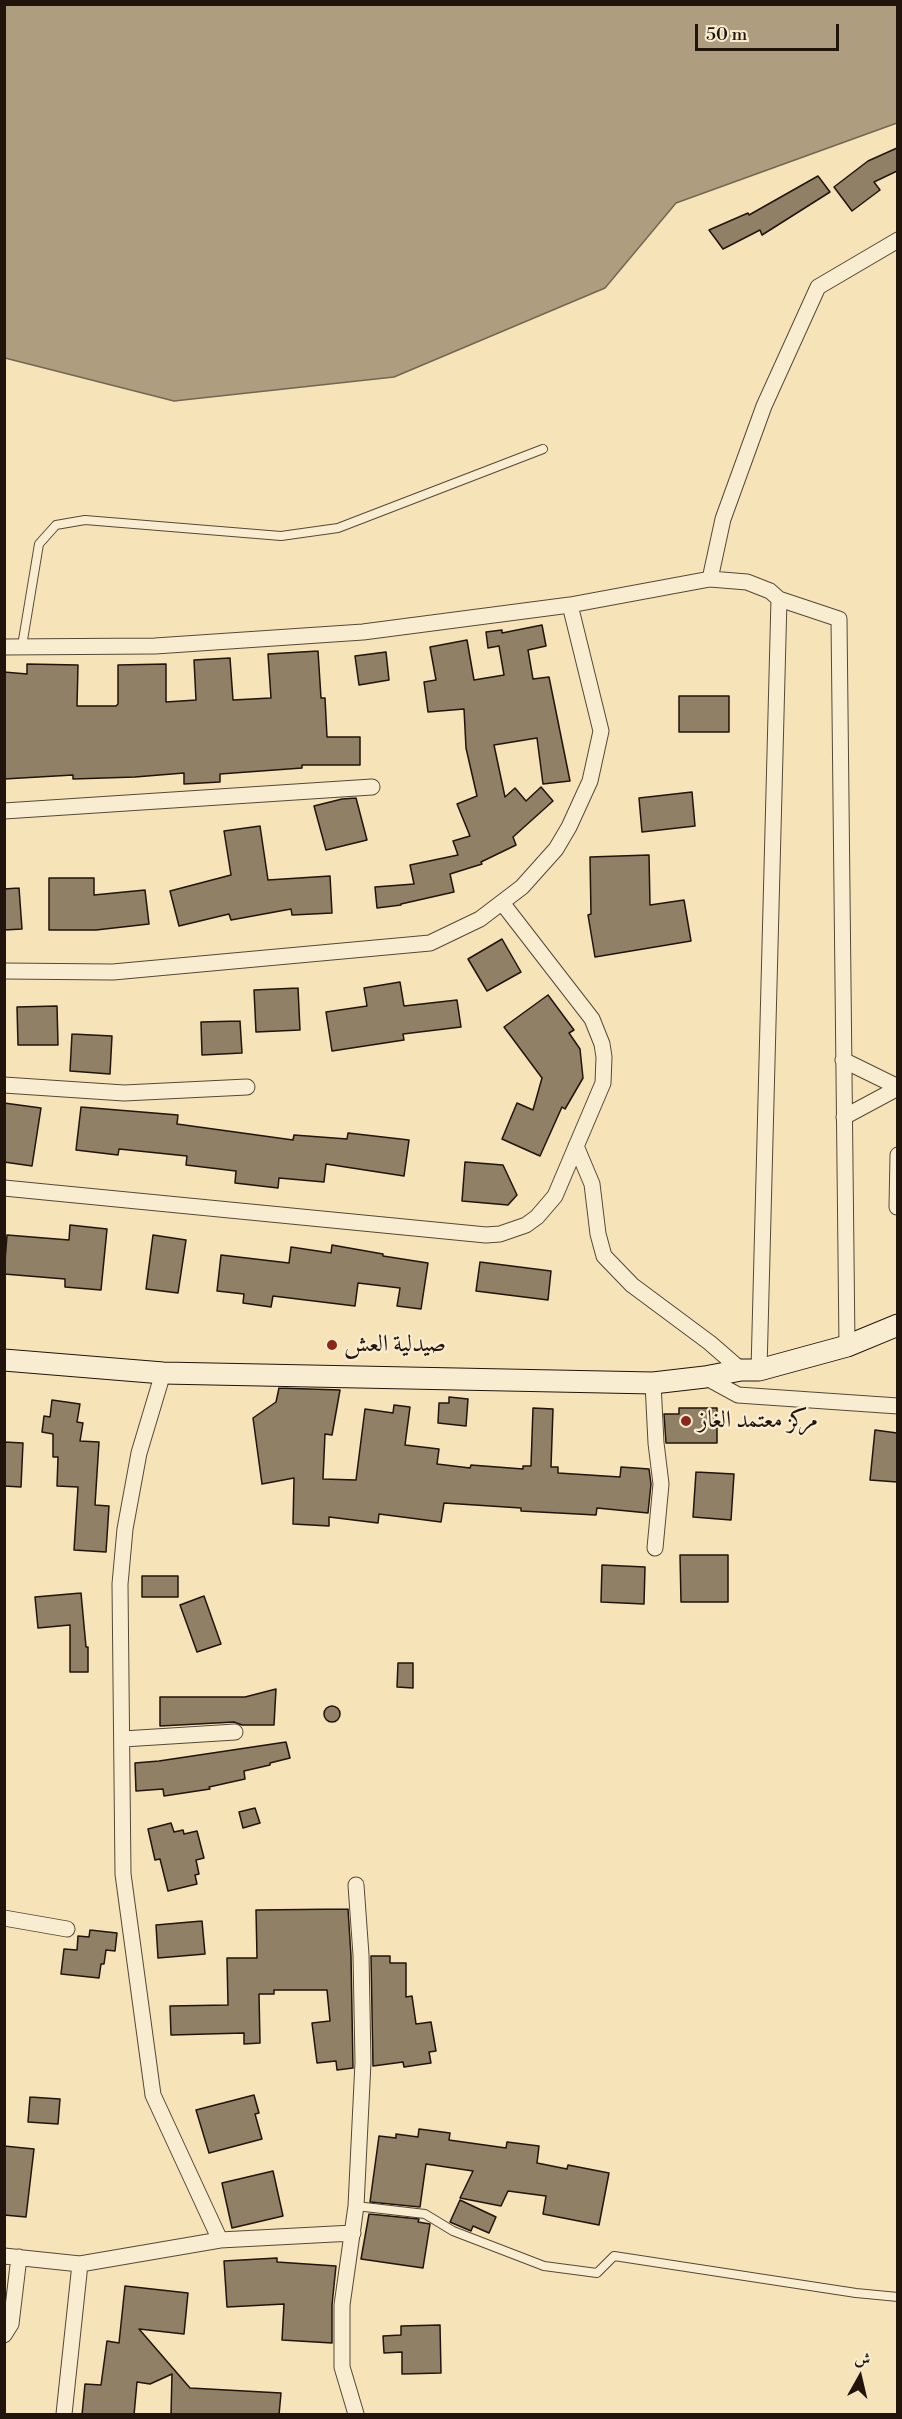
<!DOCTYPE html>
<html>
<head>
<meta charset="utf-8">
<style>
  body { margin:0 }
  #map { position:relative; width:902px; height:2419px; overflow:hidden; background:#f6e3b8; font-family:"Libre Bodoni",Amiri,serif }
  canvas { display:block }
  .frame { position:absolute; inset:0; border:6px solid #21140c; pointer-events:none }
  .north { position:absolute; left:830px; top:2347px; width:60px; height:60px; -webkit-text-stroke:4px #f9edd1; paint-order:stroke; rotate:8deg; font-size:16px; font-weight:700; line-height:24px; text-align:center; color:#21140c }
  .north::after { content:''; display:block; margin:auto; width:21px; height:27px; background:#21140c; clip-path:polygon(50% 0,100% 100%,50% 72%,0 100%) }
  .scale { position:absolute; left:695px; top:24px; width:144px; height:27px; box-sizing:border-box; border:3px solid #21140c; border-top:0; padding-left:8px; font-size:18px; line-height:21px; white-space:nowrap; color:#21140c; -webkit-text-stroke:4px #f9edd1; paint-order:stroke }
</style>
</head>
<body>
<div id="map">
<canvas width="902" height="2419"></canvas>
<div class="frame"></div>
<div class="north">ش</div>
<div class="scale">50 m</div>
</div>
<script>
const ctx = document.querySelector('canvas').getContext('2d');
ctx.lineJoin = 'round';
function paint(path, color) { ctx.fillStyle = color; ctx.fill(path, 'evenodd'); }
const shape = rows => new Path2D(rows.map(r => 'M' + r).join(''));
function stroke(path, color, width, dash) { ctx.strokeStyle = color; ctx.lineWidth = width; ctx.lineCap = dash ? 'butt' : 'round'; ctx.setLineDash(dash || []); ctx.stroke(path); }
function write(font, color, halo, rows, align = 'center') {
  ctx.font = font + ' "Libre Bodoni",Amiri,serif'; ctx.lineWidth = 4.5; ctx.setLineDash([]); ctx.textBaseline = 'middle'; ctx.strokeStyle = halo; ctx.fillStyle = color; for (const [text, x, y, turn = 0] of rows) {
    ctx.save(); ctx.translate(x, y); ctx.rotate((+turn || 0) * Math.PI / 180); ctx.textAlign = isNaN(turn) ? turn : align; if (halo) ctx.strokeText(text, 0, 0); ctx.fillText(text, 0, 0); ctx.restore();
  }
}
const water = shape([
  [4,5,897,5,897,123,676,203,605,288,394,377,174,401,5,358,4,5]
]);
const building = shape([
  [897,148,897,171,874,182,880,190,852,211,834,187,868,161,897,148],
  [818,176,830,192,762,235,760,230,723,249,709,230,748,213,749,215,818,176],
  [542,625,546,646,528,650,533,679,549,677,570,781,543,784,537,738,494,745,505,797,515,788,526,801,541,787,553,801,513,837,516,845,481,862,482,864,450,874,454,892,401,904,401,905,377,908,375,887,414,884,410,865,458,855,453,841,470,836,457,804,477,796,466,748,464,709,428,712,424,682,436,680,430,647,467,640,474,680,504,675,499,646,488,648,486,632,502,630,502,633,542,625],
  [318,651,321,698,325,698,327,737,360,737,360,765,302,765,302,768,220,774,220,782,184,784,184,773,135,777,73,779,73,775,4,779,4,672,27,674,27,664,78,665,77,706,116,706,118,704,118,665,166,664,166,702,196,700,194,660,230,658,233,700,271,698,268,654,318,651],
  [386,652,389,680,359,685,355,656,386,652],
  [679,696,729,696,729,732,679,732,679,696],
  [692,792,695,826,642,832,639,798,692,792],
  [356,798,367,840,326,850,314,806,342,799,356,798],
  [260,826,268,880,330,876,332,913,292,915,291,909,231,920,229,914,179,926,170,891,231,875,224,831,260,826],
  [649,855,650,905,684,900,691,941,595,957,588,915,591,914,590,857,649,855],
  [49,878,94,878,94,895,145,890,149,924,96,930,49,930,49,878],
  [19,888,22,929,4,930,4,889,19,888],
  [502,939,521,972,487,991,468,959,502,939],
  [400,982,404,1006,457,1000,461,1027,403,1034,404,1040,332,1051,326,1012,367,1006,364,988,400,982],
  [298,988,300,1030,256,1032,254,990,298,988],
  [548,995,574,1030,569,1033,580,1049,583,1078,565,1109,562,1107,540,1156,502,1139,517,1103,533,1110,542,1078,504,1027,548,995],
  [57,1006,58,1045,18,1045,17,1007,57,1006],
  [240,1021,242,1053,202,1055,201,1022,240,1021],
  [72,1034,112,1036,110,1074,70,1071,72,1034],
  [4,1103,41,1108,32,1166,4,1162,4,1103],
  [81,1107,178,1115,177,1124,293,1140,294,1135,347,1139,348,1133,409,1140,404,1176,326,1164,324,1182,279,1178,278,1188,235,1183,236,1171,186,1165,187,1156,119,1149,118,1155,76,1150,81,1107],
  [465,1162,503,1165,517,1195,508,1205,462,1201,465,1162],
  [70,1225,107,1229,101,1290,65,1287,65,1279,4,1274,7,1235,69,1240,70,1225],
  [153,1235,186,1240,178,1293,146,1289,153,1235],
  [332,1245,383,1254,383,1256,428,1263,421,1309,397,1306,400,1288,358,1283,355,1306,273,1296,271,1307,243,1303,244,1294,217,1291,221,1255,289,1263,291,1247,331,1253,332,1245],
  [480,1262,551,1271,548,1300,476,1291,480,1262],
  [279,1388,340,1390,332,1435,325,1434,323,1479,356,1480,365,1409,393,1413,394,1405,410,1407,405,1445,439,1449,437,1464,470,1468,471,1465,523,1469,523,1466,531,1466,533,1408,553,1409,551,1467,558,1467,558,1473,620,1477,621,1467,649,1469,651,1484,648,1513,597,1508,596,1515,521,1511,521,1508,444,1503,441,1522,379,1514,378,1523,329,1517,329,1526,293,1524,294,1478,262,1484,253,1418,276,1402,279,1388],
  [449,1397,468,1399,466,1426,438,1423,439,1403,449,1403,449,1397],
  [52,1400,80,1404,77,1422,83,1423,80,1441,99,1442,95,1505,109,1506,106,1552,74,1550,78,1487,57,1486,58,1457,53,1457,53,1434,42,1432,44,1416,50,1417,52,1400],
  [679,1408,717,1408,717,1443,666,1443,664,1414,679,1414,679,1408],
  [875,1430,897,1433,897,1482,870,1480,875,1430],
  [4,1442,23,1443,21,1487,4,1486,4,1442],
  [696,1472,734,1474,731,1520,693,1517,696,1472],
  [680,1555,728,1555,728,1602,681,1602,680,1555],
  [602,1565,645,1567,644,1604,601,1602,602,1565],
  [142,1576,178,1576,178,1597,142,1597,142,1576],
  [81,1593,86,1647,88,1647,88,1672,70,1672,70,1625,38,1628,35,1597,81,1593],
  [204,1596,221,1644,197,1652,180,1605,204,1596],
  [398,1663,413,1663,413,1688,397,1687,398,1663],
  [276,1689,274,1725,242,1725,234,1722,160,1726,160,1697,245,1697,276,1689],
  '324 1714a8 8 0 1 1 16 0a8 8 0 1 1-16 0Z',
  [286,1742,290,1758,270,1763,270,1765,244,1771,245,1779,209,1787,210,1789,164,1796,163,1789,136,1791,135,1763,159,1761,286,1742],
  [255,1808,260,1823,243,1828,239,1812,255,1808],
  [171,1823,174,1832,183,1830,184,1834,197,1831,204,1858,196,1860,199,1874,195,1875,197,1884,168,1891,160,1859,155,1860,148,1829,171,1823],
  [348,1909,351,1956,353,2068,337,2070,336,2061,317,2063,312,2023,330,2021,327,1990,274,1990,274,1994,259,1994,260,2043,244,2044,244,2033,171,2035,170,2006,228,2005,227,1958,257,1958,256,1910,348,1909],
  [202,1921,205,1954,158,1958,156,1925,202,1921],
  [90,1930,117,1933,115,1951,106,1950,104,1964,101,1964,99,1978,61,1974,64,1949,77,1950,78,1936,89,1937,90,1930],
  [371,1956,390,1956,390,1963,406,1963,406,1997,412,1996,416,2024,431,2022,436,2051,429,2052,431,2063,404,2067,403,2062,373,2066,371,1956],
  [254,2095,259,2113,255,2114,262,2139,209,2153,196,2110,254,2095],
  [30,2097,60,2099,58,2124,28,2122,30,2097],
  [419,2129,450,2133,449,2140,506,2148,507,2142,539,2146,537,2163,567,2169,568,2165,609,2173,599,2225,543,2214,546,2196,508,2191,501,2206,460,2198,473,2171,426,2164,420,2207,370,2202,379,2136,396,2138,396,2134,418,2137,419,2129],
  [4,2146,34,2149,26,2217,4,2215,4,2146],
  [273,2171,283,2216,232,2228,222,2183,273,2171],
  [460,2200,496,2217,489,2233,473,2226,471,2231,450,2222,460,2200],
  [369,2214,419,2219,418,2222,430,2224,423,2268,361,2259,369,2214],
  [277,2258,277,2262,336,2266,332,2305,332,2343,282,2340,284,2304,227,2307,224,2261,277,2258],
  [125,2286,188,2293,184,2334,139,2329,190,2388,281,2393,279,2415,171,2415,172,2374,150,2384,137,2382,134,2415,82,2415,85,2384,101,2385,107,2341,119,2343,125,2286],
  [440,2325,441,2373,402,2374,402,2352,384,2353,383,2336,401,2335,401,2326,440,2325]
]);
const service = shape([
  [22,646,39,544,56,525,85,520,281,536,338,528,543,449],
  [356,2206,425,2214,453,2231,544,2266,597,2273,614,2256,856,2293,898,2297]
]);
const minor = shape([
  [710,579,723,519,764,406,818,287,898,240],
  [4,647,155,646,363,632,570,605,710,579,747,582,770,591,779,599,839,619,847,1346],
  [4,811,372,787],
  [4,971,113,972,430,943,480,919,522,887,556,849,569,827,590,781,601,731,570,605],
  [843,1060,898,1087],
  [4,1085,124,1093,247,1087],
  [844,1117,898,1088],
  [576,1146,592,1184,598,1234,604,1256,632,1285,710,1343,741,1370],
  [4,1188,486,1235,500,1234,526,1225,537,1217,555,1196,603,1083,604,1057,602,1044,592,1019,503,904],
  [897,1207,898,1155],
  [759,1370,779,599],
  [163,1373,139,1453,125,1529,120,1584,123,1874,153,2095,220,2240],
  [705,1377,738,1395,898,1406],
  [653,1383,656,1443,661,1484,655,1548],
  [123,1739,235,1732],
  [356,1885,361,1955,363,2062,356,2206,342,2305,342,2367,356,2414],
  [4,1918,67,1929],
  [4,2256,80,2264,220,2240,353,2233],
  [4,2335,11,2324,19,2257],
  [64,2414,80,2264]
]);
const secondary = shape([
  [4,1360,163,1373,653,1383,705,1377,741,1370,759,1370,847,1346,898,1325]
]);
const markers = [
  [332,1345,6,"#8f2418"],
  [686,1421,6,"#8f2418"]
];
const poiNames = [
  ["صيدلية العش",344,1345],
  ["مركز معتمد الغاز",698,1421]
];
paint(water, '#ae9d7e');
stroke(water, '#766650', 1.5);
paint(building, '#908065');
stroke(building, '#21140c', 1.5);
stroke(service, '#564837', 10);
stroke(minor, '#564837', 17);
stroke(secondary, '#21140c', 23);
stroke(service, '#f9edd1', 8);
stroke(minor, '#f9edd1', 15);
stroke(secondary, '#f9edd1', 21);
for (const [x, y, r, color] of markers) { const dot = new Path2D(); dot.arc(x, y, r, 0, 2 * Math.PI); ctx.fillStyle = color; ctx.fill(dot); stroke(dot, '#f9edd1', 2); }
write('24px', '#21140c', '#f9edd1', poiNames, 'left');
</script>
</body>
</html>
